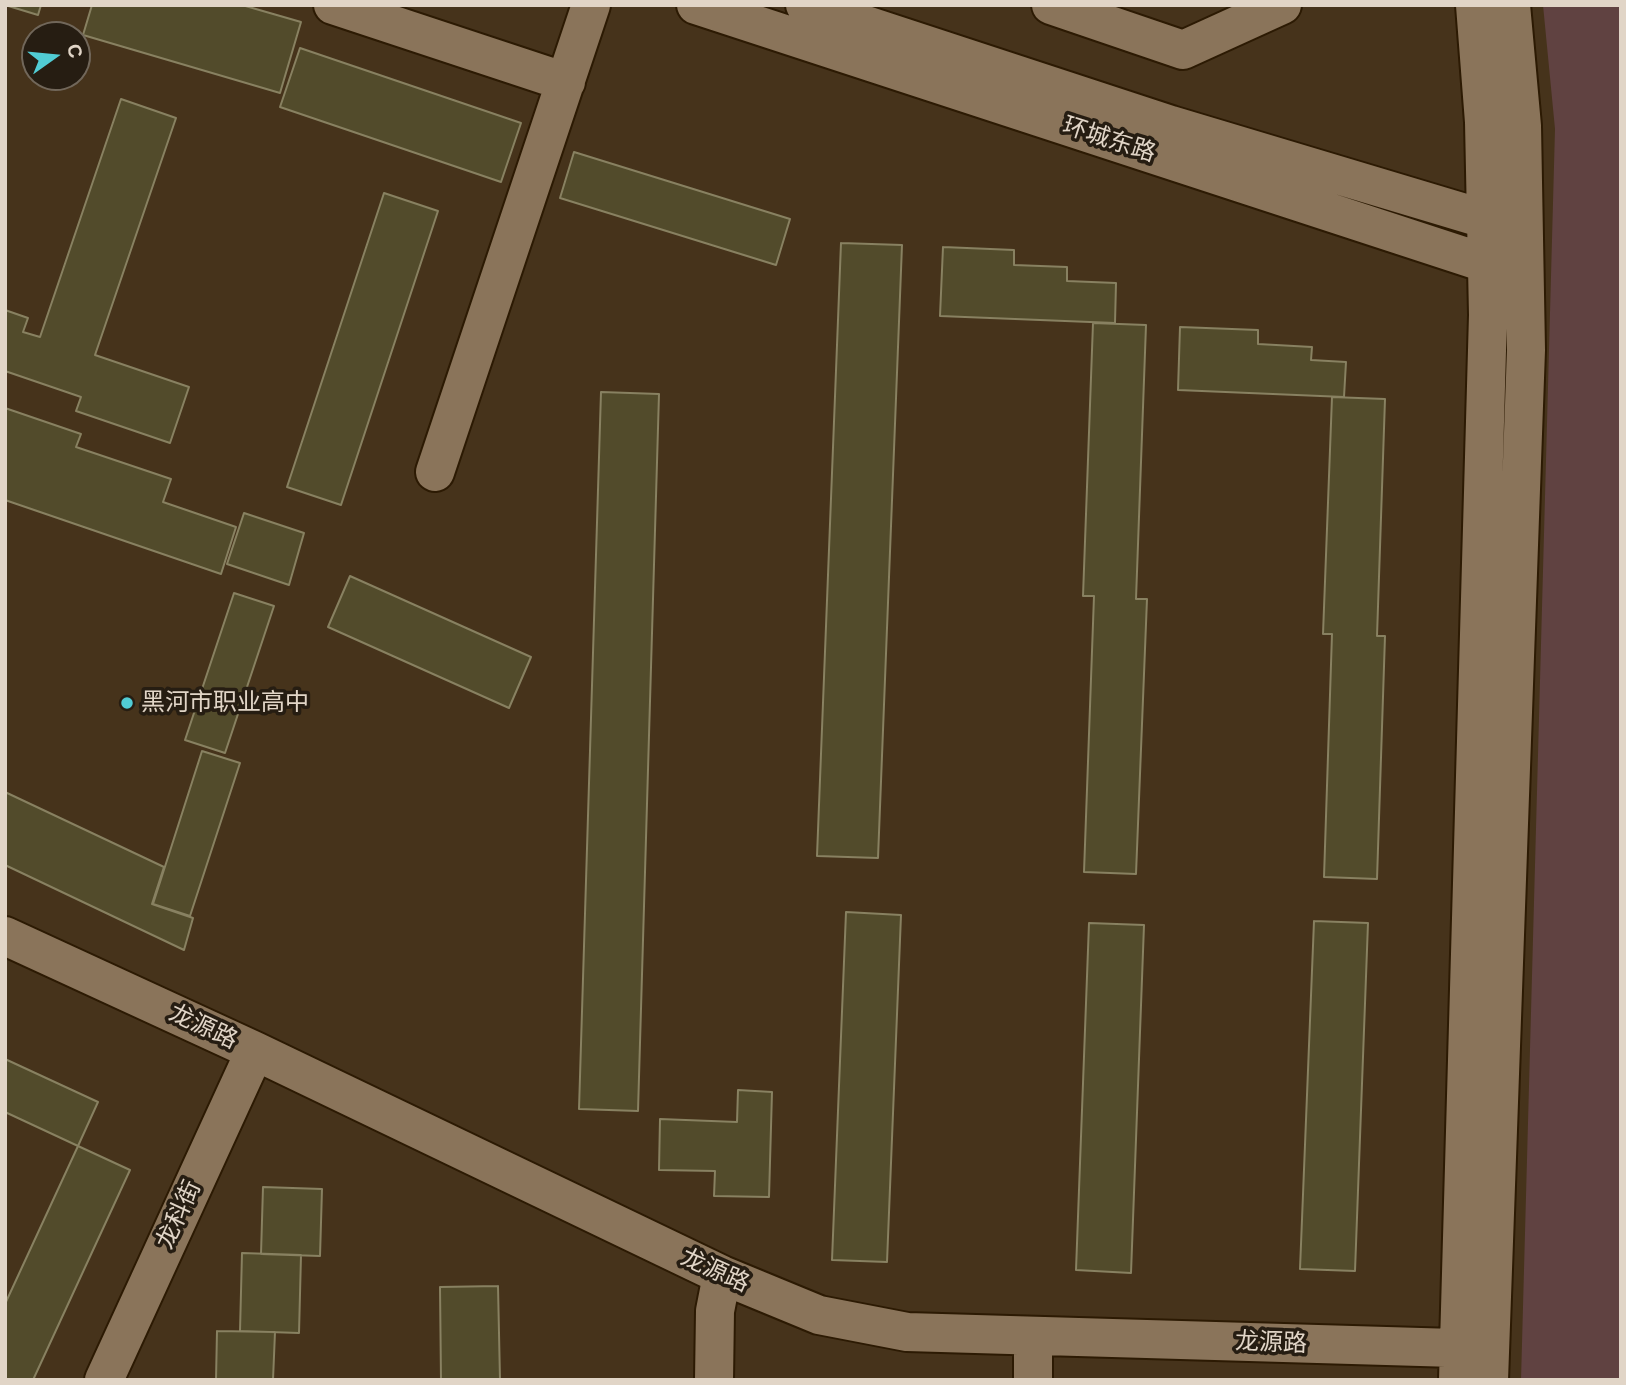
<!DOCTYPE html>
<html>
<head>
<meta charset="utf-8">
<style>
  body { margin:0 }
  #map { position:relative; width:1626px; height:1385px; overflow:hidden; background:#46331b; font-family:"Work Sans",sans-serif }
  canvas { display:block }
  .frame { position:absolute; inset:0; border:7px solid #e1d5c7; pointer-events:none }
  .north { position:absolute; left:21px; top:21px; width:70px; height:70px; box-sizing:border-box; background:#261d12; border:2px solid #71675a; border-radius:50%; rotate:75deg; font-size:19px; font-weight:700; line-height:28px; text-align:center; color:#e1d5c7 }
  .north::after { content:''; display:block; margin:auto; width:24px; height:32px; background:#51ccd4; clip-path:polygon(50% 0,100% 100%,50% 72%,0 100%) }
</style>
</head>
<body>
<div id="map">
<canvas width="1626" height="1385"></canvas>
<div class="frame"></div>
<div class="north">С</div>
</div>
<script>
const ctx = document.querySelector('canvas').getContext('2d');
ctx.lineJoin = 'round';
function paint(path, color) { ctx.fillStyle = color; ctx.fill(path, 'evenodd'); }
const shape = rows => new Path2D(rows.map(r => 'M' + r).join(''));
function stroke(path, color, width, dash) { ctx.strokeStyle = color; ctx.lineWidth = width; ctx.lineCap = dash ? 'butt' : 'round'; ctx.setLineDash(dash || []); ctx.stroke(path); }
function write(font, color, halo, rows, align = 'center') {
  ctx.font = font + ' "Work Sans","Noto Sans SC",sans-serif'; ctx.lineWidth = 7; ctx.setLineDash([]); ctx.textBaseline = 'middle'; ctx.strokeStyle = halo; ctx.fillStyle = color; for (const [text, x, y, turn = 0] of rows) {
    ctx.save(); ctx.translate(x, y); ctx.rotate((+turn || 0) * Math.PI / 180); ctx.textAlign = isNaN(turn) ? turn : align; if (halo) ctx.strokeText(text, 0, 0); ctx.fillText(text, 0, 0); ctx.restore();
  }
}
const green = shape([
  [1543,5,1621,5,1621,1380,1521,1380,1555,129]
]);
const building = shape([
  [5,5,41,5,38,15,5,5],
  [92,5,242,5,301,22,280,93,83,35,92,5],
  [300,48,521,123,501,182,280,107,300,48],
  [121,99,176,118,95,355,189,387,170,443,76,411,81,397,5,371,5,310,28,318,23,332,40,337,121,99],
  [574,152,790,219,776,265,560,198,574,152],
  [384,193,438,211,341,505,287,487,384,193],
  [841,243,902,245,878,858,817,856,841,243],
  [943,247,1014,250,1014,265,1067,267,1067,281,1116,283,1115,323,940,316,943,247],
  [1093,323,1146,325,1136,599,1147,599,1136,874,1084,872,1094,596,1083,596,1093,323],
  [1180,327,1258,330,1258,344,1312,347,1311,360,1346,362,1344,397,1178,390,1180,327],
  [601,392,659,394,638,1111,579,1109,601,392],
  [1332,397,1385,399,1377,636,1385,636,1377,879,1324,877,1332,634,1323,634,1332,397],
  [5,408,81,434,76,447,171,479,163,502,236,527,221,574,5,500,5,408],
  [244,513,304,533,289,585,227,564,244,513],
  [350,576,531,657,509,708,328,627,350,576],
  [234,593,274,606,225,753,185,740,234,593],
  [202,751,240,763,190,916,153,904,202,751],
  [5,792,164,867,152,904,193,918,184,950,5,865,5,792],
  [846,912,901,915,887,1262,832,1260,846,912],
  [1314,921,1368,923,1355,1271,1300,1269,1314,921],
  [1089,923,1144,925,1131,1273,1076,1270,1089,923],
  [5,1059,98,1102,78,1146,5,1112,5,1059],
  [738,1090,772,1092,769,1197,714,1196,715,1171,659,1170,660,1119,737,1122,738,1090],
  [78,1146,130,1170,33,1380,5,1380,5,1304,78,1146],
  [263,1187,322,1189,320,1256,261,1254,263,1187],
  [242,1253,301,1255,299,1333,240,1331,242,1253],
  [498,1286,500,1380,441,1380,440,1287,498,1286],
  [217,1331,275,1332,273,1380,216,1380,217,1331]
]);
const minor = shape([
  [333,5,566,82],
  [696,5,1488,264,1512,266],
  [805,5,1171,125,1488,220,1512,221],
  [1051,5,1183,50,1282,5],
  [435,472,591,5],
  [5,936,255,1051,722,1275,819,1315,907,1332,1489,1349],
  [104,1380,255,1051],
  [714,1380,715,1311,722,1275],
  [1033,1380,1033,1336],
  [1458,1380,1488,315,1484,122,1475,5],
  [1489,1380,1526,350,1522,126,1511,5]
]);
const markers = [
  [127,703,7,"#51ccd4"]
];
const streetNames = [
  ["环城东路",1109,140,18],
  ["龙源路",203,1027,25],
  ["龙科街",179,1215,-65],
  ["龙源路",715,1271,24],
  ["龙源路",1271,1343,2]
];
const poiNames = [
  ["黑河市职业高中",141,703]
];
paint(green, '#604241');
paint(building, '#524b2b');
stroke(building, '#888161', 2);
stroke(minor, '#2c1a03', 42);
stroke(minor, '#8a745a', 38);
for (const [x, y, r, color] of markers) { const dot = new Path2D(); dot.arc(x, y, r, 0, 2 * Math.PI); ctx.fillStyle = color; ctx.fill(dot); stroke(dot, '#261d12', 2.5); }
write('24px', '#e1d5c7', '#261d12', streetNames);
write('24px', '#e1d5c7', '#261d12', poiNames, 'left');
</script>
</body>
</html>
